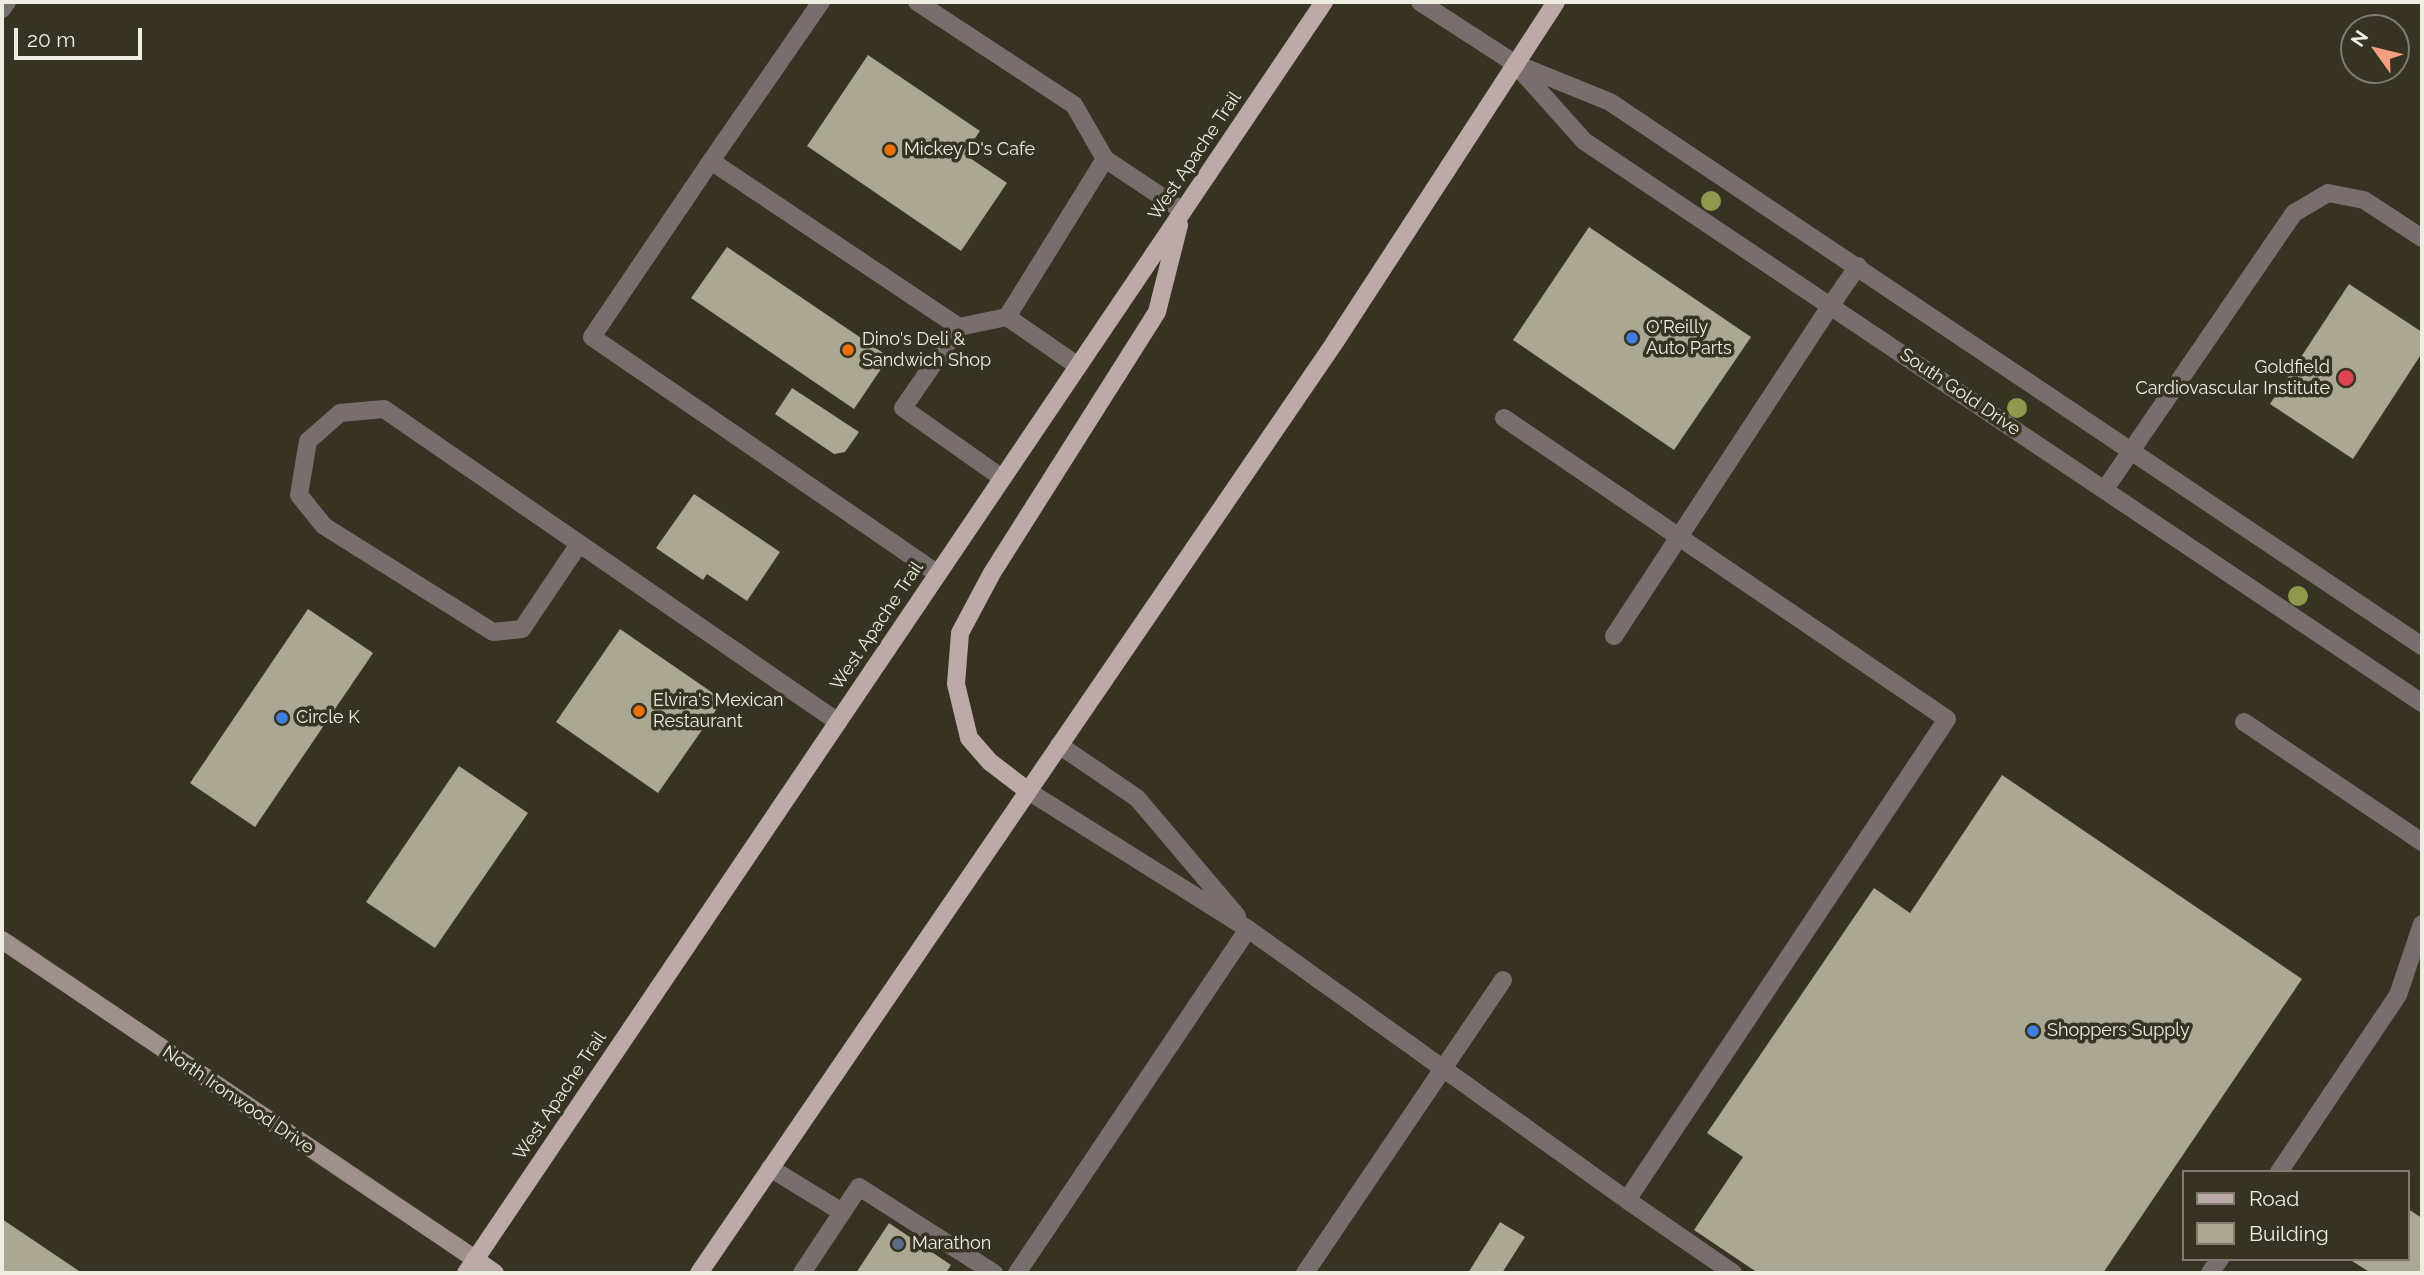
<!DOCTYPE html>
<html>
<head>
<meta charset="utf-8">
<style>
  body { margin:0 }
  #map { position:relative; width:2424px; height:1275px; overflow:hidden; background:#363322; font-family:Raleway,sans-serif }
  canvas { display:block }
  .frame { position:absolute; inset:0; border:4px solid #eeede2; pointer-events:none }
  .legend { position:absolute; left:2182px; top:1170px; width:228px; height:91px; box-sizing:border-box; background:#363322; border:2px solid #807d6f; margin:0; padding:9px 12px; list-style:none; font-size:21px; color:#eeede2 }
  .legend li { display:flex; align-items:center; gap:14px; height:35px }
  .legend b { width:35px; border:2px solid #807d6f }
  .north { position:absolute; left:2340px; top:14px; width:70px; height:70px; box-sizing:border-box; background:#363322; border:2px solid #807d6f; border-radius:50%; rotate:304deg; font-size:19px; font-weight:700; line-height:28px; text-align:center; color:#eeede2 }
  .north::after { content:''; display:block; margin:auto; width:24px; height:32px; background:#f2a080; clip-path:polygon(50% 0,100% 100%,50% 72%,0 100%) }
  .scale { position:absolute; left:14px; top:28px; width:128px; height:32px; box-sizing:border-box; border:4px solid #eeede2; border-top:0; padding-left:9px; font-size:21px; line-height:24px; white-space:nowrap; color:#eeede2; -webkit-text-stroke:5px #363322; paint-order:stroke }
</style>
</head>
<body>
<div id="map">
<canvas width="2424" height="1275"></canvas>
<div class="frame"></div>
<ul class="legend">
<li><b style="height:9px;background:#bda9a7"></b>Road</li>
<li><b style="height:19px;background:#aaa793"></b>Building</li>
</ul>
<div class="north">N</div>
<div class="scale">20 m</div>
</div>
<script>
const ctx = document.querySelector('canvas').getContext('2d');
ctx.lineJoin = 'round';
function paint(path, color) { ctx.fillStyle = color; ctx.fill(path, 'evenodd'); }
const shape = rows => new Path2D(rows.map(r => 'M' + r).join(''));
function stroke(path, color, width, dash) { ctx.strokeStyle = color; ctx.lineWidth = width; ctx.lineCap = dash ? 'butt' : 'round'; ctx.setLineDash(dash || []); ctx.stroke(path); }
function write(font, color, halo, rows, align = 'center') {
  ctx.font = font + ' Raleway,sans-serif'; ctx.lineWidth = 7; ctx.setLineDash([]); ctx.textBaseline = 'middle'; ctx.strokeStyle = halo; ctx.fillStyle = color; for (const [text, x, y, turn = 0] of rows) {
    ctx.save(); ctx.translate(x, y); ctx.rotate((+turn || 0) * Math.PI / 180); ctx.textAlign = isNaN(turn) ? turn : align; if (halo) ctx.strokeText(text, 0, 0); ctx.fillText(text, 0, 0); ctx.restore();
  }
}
const building = shape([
  [868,55,980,131,964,154,1007,183,961,251,807,146],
  [1589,227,1751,337,1674,450,1513,340],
  [727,247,889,357,854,409,691,298],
  [2349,284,2422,332,2422,353,2353,459,2270,404],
  [792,388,859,432,845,452,834,454,775,414],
  [694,494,780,552,747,601,707,574,703,580,656,548],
  [308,609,373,653,255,827,190,783],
  [620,629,723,700,658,793,556,722],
  [459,766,528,813,435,948,366,902],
  [2002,775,2302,979,2103,1273,1758,1273,1694,1230,1743,1157,1707,1133,1874,888,1910,913],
  [2408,1209,2422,1218,2422,1273,2371,1273,2349,1259,2408,1259],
  [2,1219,79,1271,77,1273,2,1273],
  [1500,1222,1525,1237,1502,1273,1468,1273],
  [889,1223,951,1265,946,1273,856,1273]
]);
const lane = shape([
  [821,2,711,161,959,327,1007,317,1078,366],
  [917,2,1074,105,1105,159,1183,211],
  [711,161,592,337,938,574],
  [1007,317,1105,159],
  [959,327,903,408,1002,478],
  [2105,489,2294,213,2328,193,2364,200,2422,238],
  [579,544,522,629,493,632,324,526,299,495,308,441,340,413,384,409,838,722],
  [1614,636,1831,305],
  [2244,722,2422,842],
  [1059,745,1137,798,1237,916],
  [1028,791,1248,929,1627,1200,1947,719,1504,418],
  [770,1168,842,1212],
  [2279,1172,2398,995,2422,924],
  [1627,1200,1733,1273],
  [802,1273,859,1187,994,1273],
  [1017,1273,1248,929],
  [1305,1273,1503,980],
  [2210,1273,2220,1259]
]);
const street = shape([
  [1420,2,1514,63,1610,102,2422,646],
  [2,9,7,2],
  [1517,66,1584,141,2422,703],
  [1831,305,1858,266]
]);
const secondary = shape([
  [2,940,475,1259]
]);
const primary = shape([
  [1028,791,990,762,969,738,956,684,960,633,992,573,1157,312,1179,225],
  [475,1259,495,1273],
  [466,1273,1324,2],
  [699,1273,1333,345,1556,2]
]);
const trees = [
  [1711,201],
  [2017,408],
  [2298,596]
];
const markers = [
  [890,150,7,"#e8710a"],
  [1632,338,7,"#3f7fe0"],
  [848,350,7,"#e8710a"],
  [2346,378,9,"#e0444e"],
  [639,711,7,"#e8710a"],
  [282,718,7,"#3f7fe0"],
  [2033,1031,7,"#3f7fe0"],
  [898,1244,7,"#5c6f8a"]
];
const poiNames = [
  ["Mickey D's Cafe",904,150],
  ["O'Reilly",1646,328],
  ["Auto Parts",1646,349],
  ["Dino's Deli &",862,340],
  ["Sandwich Shop",862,361],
  ["Goldfield",2330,368,"right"],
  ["Cardiovascular Institute",2330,389,"right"],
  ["Elvira's Mexican",653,701],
  ["Restaurant",653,722],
  ["Circle K",296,718],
  ["Shoppers Supply",2047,1031],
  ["Marathon",912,1244]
];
const streetNames = [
  ["West Apache Trail",1195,156,-56],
  ["South Gold Drive",1960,392,34],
  ["West Apache Trail",877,626,-56],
  ["West Apache Trail",560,1096,-56],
  ["North Ironwood Drive",238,1100,34]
];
paint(building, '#aaa793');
stroke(lane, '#786e6d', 18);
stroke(street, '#786e6d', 18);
stroke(secondary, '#9f908e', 18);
stroke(primary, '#bda9a7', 18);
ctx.fillStyle = '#8f994e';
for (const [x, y] of trees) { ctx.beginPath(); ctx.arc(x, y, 10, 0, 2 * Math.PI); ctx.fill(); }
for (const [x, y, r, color] of markers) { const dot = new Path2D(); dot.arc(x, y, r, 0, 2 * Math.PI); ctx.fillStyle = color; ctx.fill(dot); stroke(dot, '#363322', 2.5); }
write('18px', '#eeede2', '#363322', poiNames, 'left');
write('18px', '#eeede2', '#363322', streetNames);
</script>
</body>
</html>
